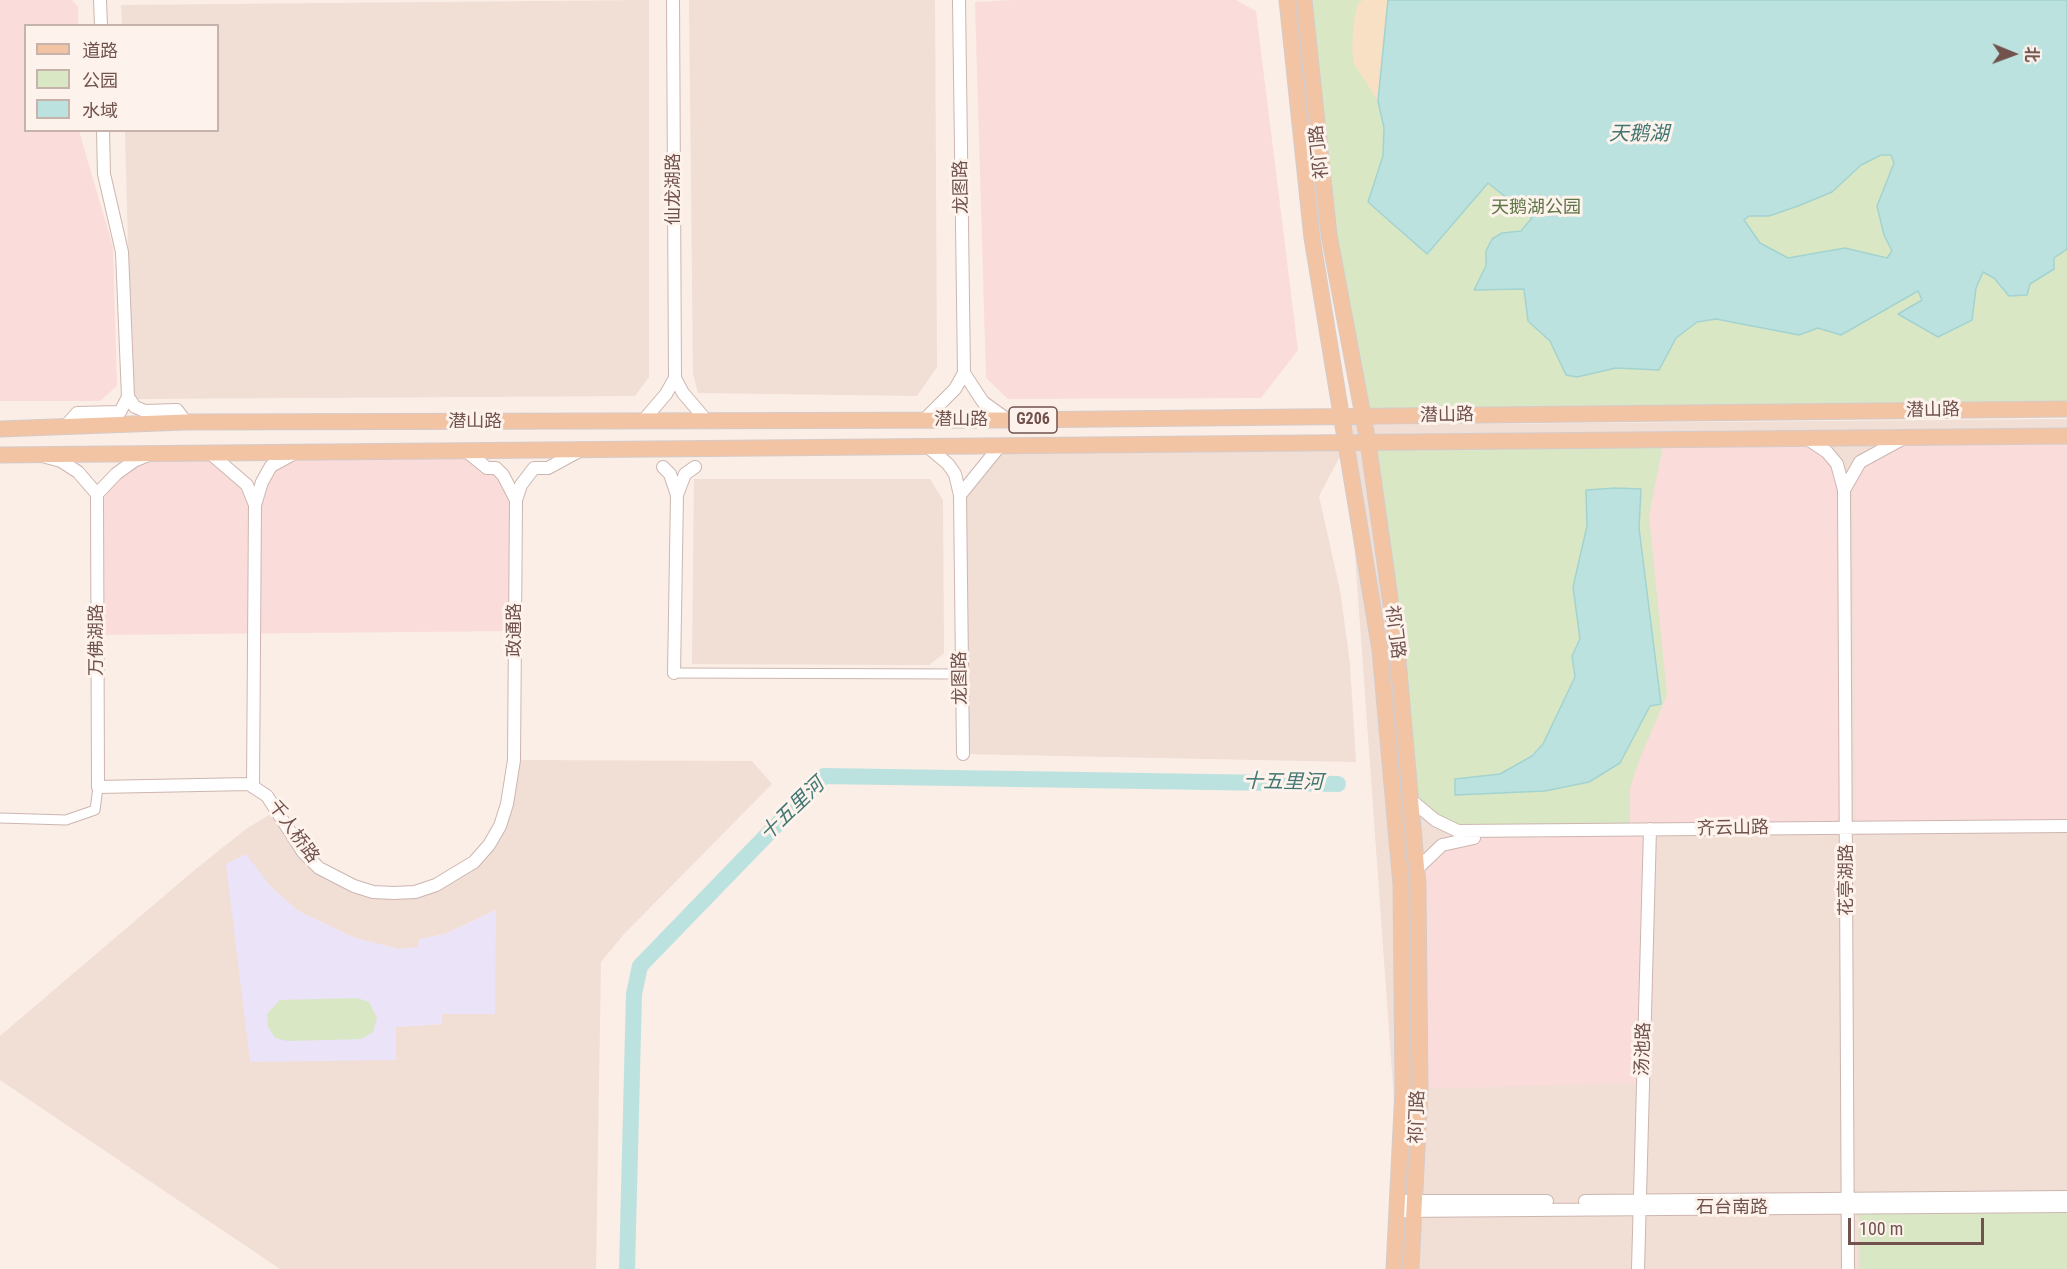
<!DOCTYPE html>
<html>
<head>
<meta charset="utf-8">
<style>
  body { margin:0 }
  #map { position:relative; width:2067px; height:1269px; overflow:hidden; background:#faeee6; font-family:"Roboto Condensed","Noto Sans SC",sans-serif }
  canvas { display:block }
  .legend { position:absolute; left:24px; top:24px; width:195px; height:108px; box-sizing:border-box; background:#fdf3ec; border:2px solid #c5b3ac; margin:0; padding:8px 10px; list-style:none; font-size:18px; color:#71524d }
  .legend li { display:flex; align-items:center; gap:12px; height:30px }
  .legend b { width:30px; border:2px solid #c5b3ac }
  .north { position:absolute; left:1983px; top:24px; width:60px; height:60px; -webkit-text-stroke:4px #fdf3ec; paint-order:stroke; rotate:91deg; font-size:16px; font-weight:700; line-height:24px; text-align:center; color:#71524d }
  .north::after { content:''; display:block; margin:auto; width:21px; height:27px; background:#71524d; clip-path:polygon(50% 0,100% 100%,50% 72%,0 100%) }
  .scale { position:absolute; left:1848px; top:1218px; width:136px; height:27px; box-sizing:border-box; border:3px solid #71524d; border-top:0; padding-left:8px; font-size:18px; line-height:21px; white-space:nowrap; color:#71524d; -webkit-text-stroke:4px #fdf3ec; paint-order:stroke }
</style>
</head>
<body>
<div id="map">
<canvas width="2067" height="1269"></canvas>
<ul class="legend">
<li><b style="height:8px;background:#f3c4a4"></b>道路</li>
<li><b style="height:16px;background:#dae7c5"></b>公园</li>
<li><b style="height:16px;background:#bce2df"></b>水域</li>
</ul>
<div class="north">北</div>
<div class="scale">100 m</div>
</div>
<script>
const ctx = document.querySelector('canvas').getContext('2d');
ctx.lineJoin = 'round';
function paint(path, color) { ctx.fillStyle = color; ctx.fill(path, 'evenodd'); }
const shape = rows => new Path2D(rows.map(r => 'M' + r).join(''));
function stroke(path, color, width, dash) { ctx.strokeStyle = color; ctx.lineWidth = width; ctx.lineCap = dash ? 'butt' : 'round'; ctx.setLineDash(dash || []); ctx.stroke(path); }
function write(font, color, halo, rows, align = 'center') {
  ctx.font = font + ' "Roboto Condensed","Noto Sans SC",sans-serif'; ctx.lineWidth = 6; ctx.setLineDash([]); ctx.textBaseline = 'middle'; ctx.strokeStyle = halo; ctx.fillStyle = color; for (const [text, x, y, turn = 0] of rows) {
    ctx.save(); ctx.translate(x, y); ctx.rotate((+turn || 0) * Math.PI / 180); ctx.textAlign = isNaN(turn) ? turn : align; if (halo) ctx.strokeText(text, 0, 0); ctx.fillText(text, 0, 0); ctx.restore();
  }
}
const residential = shape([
  [649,0,649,377,635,396,132,399,125,131,218,130,218,26,122,25,121,5],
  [689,0,935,0,937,367,917,396,698,393,693,374],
  [2067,419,2067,1269,1406,1269,1347,443,1319,496,1340,590,1350,664,1356,762,963,754,960,495,999,447,1346,442,1346,425],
  [694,479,930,479,943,500,944,653,929,665,692,664],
  [514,760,752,761,772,784,624,934,601,962,596,1269,280,1269,0,1080,0,1036,197,868,246,829,277,810,303,852,373,892,436,885,489,845],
  [246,855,271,887,298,911,355,938,399,949,419,947,419,939,445,934,496,910,442,1014,442,1024,395,1027,396,1060]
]);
const commercial = shape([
  [0,0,72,0,78,7,78,25,26,26,26,130,79,131,113,247,117,386,100,401,0,401],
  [1012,0,1236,0,1256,11,1298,350,1261,398,1008,399,986,378,975,2],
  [2067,436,2067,826,1856,828,1853,482,1860,462,1893,443],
  [1806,438,1837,464,1846,828,1630,830,1630,788,1638,763,1667,695,1649,516,1664,440],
  [465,450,496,468,516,500,515,631,97,635,97,494,134,461,211,454,232,470,255,504,262,482,295,452],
  [1650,836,1643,1083,1420,1089,1418,884,1430,855,1465,838]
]);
const education = shape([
  [246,854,271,887,298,911,355,938,399,949,418,947,419,939,445,934,496,910,495,1014,442,1014,442,1024,396,1027,396,1060,250,1062,226,864]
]);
const green = shape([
  [1304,0,2067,0,2067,409,1363,417,1329,235],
  [1664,440,1649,516,1667,695,1638,763,1630,788,1630,830,1458,831,1410,799,1368,442],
  [357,998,369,1002,377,1018,373,1032,361,1039,288,1041,275,1038,268,1027,267,1014,280,1000],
  [2067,1206,2067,1269,1859,1269,1859,1207]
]);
const sand = shape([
  [1363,0,1388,0,1378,101,1354,64,1352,50,1354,19,1358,3]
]);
const water = shape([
  [1388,0,2067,0,2067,249,2054,258,2054,269,2030,284,2027,295,2009,296,1994,278,1983,272,1976,288,1972,320,1938,337,1898,314,1922,300,1918,291,1841,335,1818,328,1799,335,1716,319,1697,322,1676,338,1659,370,1616,368,1577,377,1566,375,1550,341,1528,321,1524,289,1474,290,1486,266,1486,251,1492,239,1502,233,1521,231,1532,218,1488,183,1427,254,1368,202,1383,156,1384,128,1378,101,1388,0],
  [1881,155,1891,155,1894,163,1877,206,1884,235,1892,251,1887,258,1845,248,1788,258,1760,243,1744,220,1749,216,1769,216,1798,206,1832,192,1861,165,1881,155],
  [1616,488,1641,489,1639,528,1661,704,1650,706,1620,763,1589,782,1545,791,1455,795,1455,779,1500,774,1532,756,1543,744,1575,677,1572,656,1580,639,1573,587,1587,526,1586,490,1616,488]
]);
const river = shape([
  [627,1269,634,994,640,966,824,776,1338,784]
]);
const minor = shape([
  [674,673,960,674],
  [0,818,66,820,95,810,98,787]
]);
const tertiary = shape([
  [100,0,101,26],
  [673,0,675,378],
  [959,0,964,373],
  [103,130,104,174,122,252,128,397],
  [924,420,955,389,964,373,983,402,1008,420],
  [642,422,666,394,675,378,683,393,706,420],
  [65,427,77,413,120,412,128,397,135,407,145,411,177,410,186,422],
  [1806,438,1827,452,1837,464,1844,490,1848,1269],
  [929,448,948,464,955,474,960,495,999,447],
  [465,450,487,468,496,468,503,475,516,500,521,485,534,468,548,468,581,450],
  [211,454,247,485,255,505,262,482,271,466,295,453],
  [46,457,61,461,78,472,97,494,116,474,134,461,148,455],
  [663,467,670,474,677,495,685,474,695,467],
  [1844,490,1860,462,1904,438],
  [97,494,98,787,249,784,267,796,303,852,319,868,354,886,373,892,394,893,415,892,436,885,474,862,489,845,500,826,507,804,514,760,516,500],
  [960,495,963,754],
  [674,673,677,495],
  [253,787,255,505],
  [1410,799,1435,820,1458,831,2067,826],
  [1417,869,1442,845,1474,838],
  [1405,1201,1547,1201],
  [1585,1201,2067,1197],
  [1397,1211,2067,1206],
  [1638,1269,1650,829]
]);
const primary = shape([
  [1287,0,1312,238,1380,650,1401,885,1403,1089,1394,1269],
  [1304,0,1329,235,1368,442,1397,648,1418,884,1420,1089,1411,1269],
  [0,429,186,422,1008,420,2067,409],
  [0,455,2067,436]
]);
const shields = [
  [1033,420,48]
];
const shieldNames = [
  ["G206",1033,420]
];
const streetNames = [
  ["祁门路",1320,152,-96],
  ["龙图路",962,187,-91],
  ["仙龙湖路",674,189,-90],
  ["潜山路",1933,411,-1],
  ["潜山路",1447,416,-1],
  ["潜山路",961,420],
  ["潜山路",475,422],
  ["政通路",515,630,-90],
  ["祁门路",1394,632,83],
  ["万佛湖路",97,640,-90],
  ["龙图路",961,678,-91],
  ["齐云山路",1733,829,-1],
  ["千人桥路",293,832,54],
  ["花亭湖路",1847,880,-90],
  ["汤池路",1644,1049,-88],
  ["祁门路",1418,1117,-88],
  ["石台南路",1732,1208]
];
const parkNames = [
  ["天鹅湖公园",1536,208]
];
const waterNames = [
  ["天鹅湖",1639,135],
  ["十五里河",1283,783,1],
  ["十五里河",793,810,-44]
];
paint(residential, '#f1ded5');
paint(commercial, '#fadddb');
paint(education, '#ebe3f7');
paint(green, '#dae7c5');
paint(sand, '#f7e0c3');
paint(water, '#bce2df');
stroke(water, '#a3d3d0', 1.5);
stroke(river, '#bce2df', 16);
stroke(minor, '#cdb6b0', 11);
stroke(tertiary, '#cdb6b0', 14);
stroke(primary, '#d4cbca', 17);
stroke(minor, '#fff', 9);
stroke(tertiary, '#fff', 12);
stroke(primary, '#f3c4a4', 15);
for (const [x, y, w] of shields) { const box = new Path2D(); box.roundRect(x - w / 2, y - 13, w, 26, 4.5); ctx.fillStyle = '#fdf3ec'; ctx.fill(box); stroke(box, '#71524d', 1.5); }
write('bold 16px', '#71524d', null, shieldNames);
write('18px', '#71524d', '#fdf3ec', streetNames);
write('18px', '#5e7646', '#fdf3ec', parkNames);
write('italic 20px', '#427672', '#fdf3ec', waterNames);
</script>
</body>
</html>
